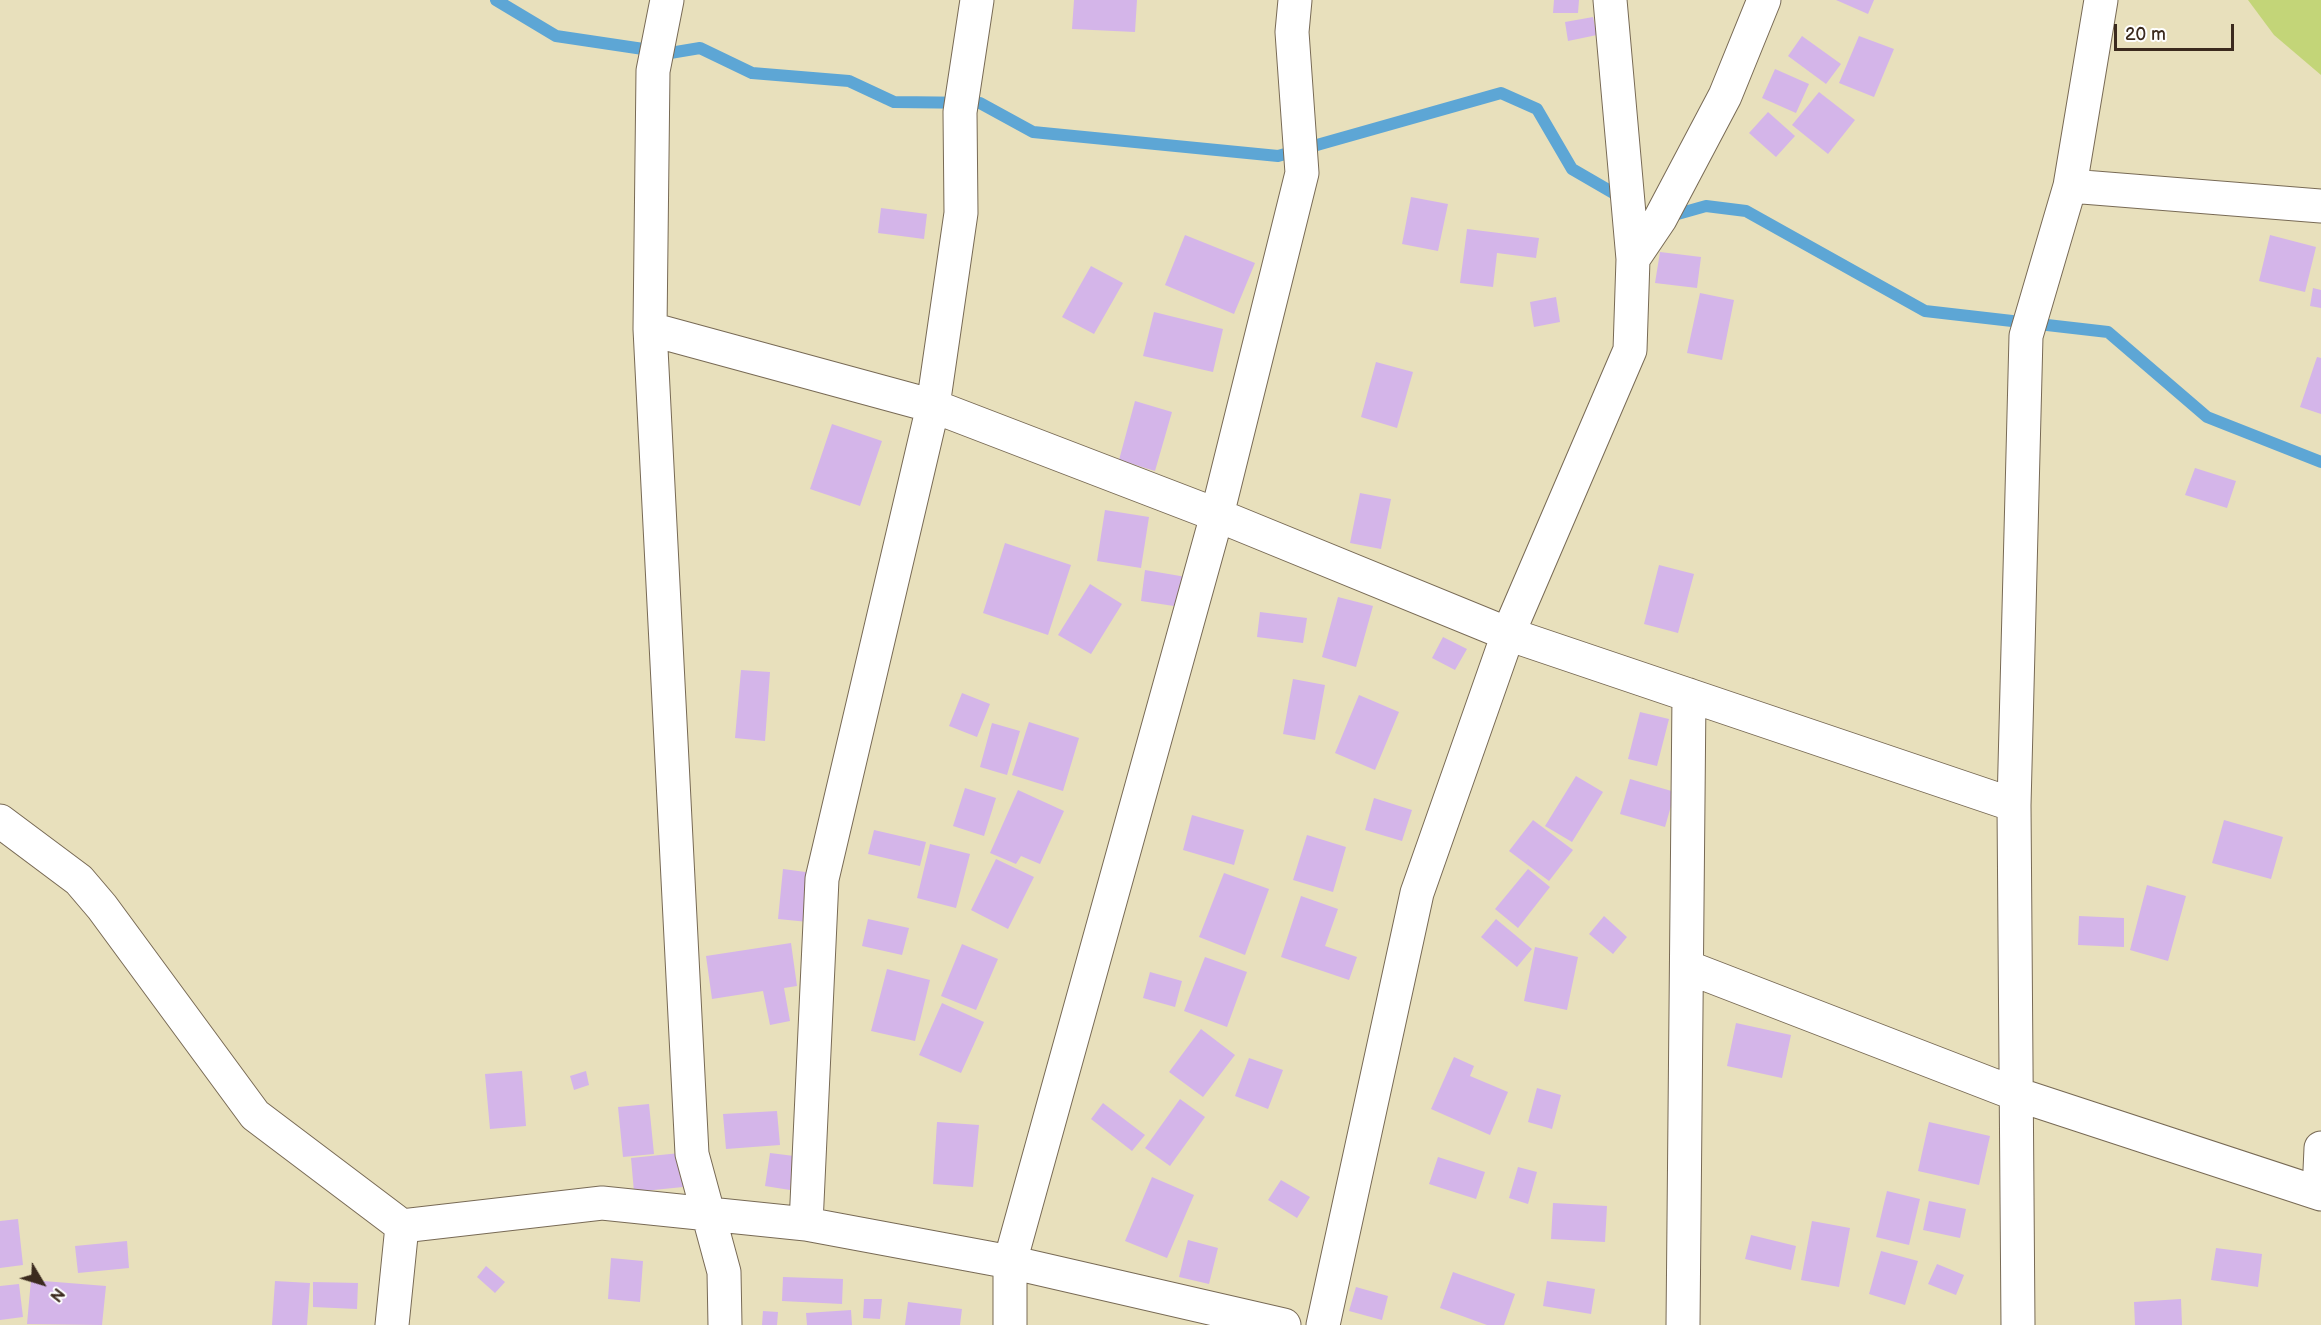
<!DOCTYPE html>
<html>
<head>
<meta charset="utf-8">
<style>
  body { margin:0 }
  #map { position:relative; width:2321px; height:1325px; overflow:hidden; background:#e8e0bc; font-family:"Balsamiq Sans",sans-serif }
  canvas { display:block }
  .north { position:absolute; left:12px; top:1253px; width:60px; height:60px; -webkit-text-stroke:4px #fff; paint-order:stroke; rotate:128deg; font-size:16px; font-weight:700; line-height:24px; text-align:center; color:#3b2a1e }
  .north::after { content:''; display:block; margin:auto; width:21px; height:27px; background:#3b2a1e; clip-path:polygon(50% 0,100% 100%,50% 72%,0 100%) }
  .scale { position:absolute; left:2114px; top:24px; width:120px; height:27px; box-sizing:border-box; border:3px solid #3b2a1e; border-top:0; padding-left:8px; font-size:18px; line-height:21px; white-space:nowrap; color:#3b2a1e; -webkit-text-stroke:4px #fff; paint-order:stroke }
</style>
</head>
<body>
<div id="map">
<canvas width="2321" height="1325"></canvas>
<div class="north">N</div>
<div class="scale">20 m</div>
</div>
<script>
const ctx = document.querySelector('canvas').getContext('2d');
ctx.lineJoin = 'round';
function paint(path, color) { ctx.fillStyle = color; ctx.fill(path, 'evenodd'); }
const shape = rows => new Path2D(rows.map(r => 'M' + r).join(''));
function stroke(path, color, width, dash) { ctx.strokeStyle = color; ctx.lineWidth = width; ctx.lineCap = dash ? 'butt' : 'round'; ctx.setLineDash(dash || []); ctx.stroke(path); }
const green = shape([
  [2248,0,2321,0,2321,75,2274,35]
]);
const stream = shape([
  [496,0,556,36,670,53,700,48,752,73,849,81,894,102,980,103,1033,132,1278,156,1501,93,1537,109,1572,169,1622,198],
  [1667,217,1706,206,1746,211,1925,311,2108,332,2207,417,2321,462]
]);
const building = shape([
  [1074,0,1137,0,1135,32,1072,29],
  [1554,0,1579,0,1578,13,1553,13],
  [1836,0,1874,0,1868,14],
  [1593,17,1597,35,1568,41,1565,22],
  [1802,36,1841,64,1826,84,1788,56],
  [1859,36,1894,49,1874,97,1839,83],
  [1775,69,1809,84,1796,113,1762,98],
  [1819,92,1855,120,1828,154,1792,125],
  [1768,112,1795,136,1776,157,1749,133],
  [1411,197,1448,204,1438,251,1402,244],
  [881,208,927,214,924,239,878,233],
  [1467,229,1539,238,1536,258,1497,253,1493,287,1460,283],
  [1185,235,1255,263,1234,314,1165,285],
  [2270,235,2316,247,2305,292,2259,281],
  [1660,252,1701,257,1697,288,1655,283],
  [1091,266,1123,283,1094,334,1062,317],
  [2313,288,2321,290,2321,308,2310,306],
  [1700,293,1734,300,1722,360,1687,353],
  [1556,297,1560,322,1534,327,1530,302],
  [1154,312,1223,329,1213,372,1143,356],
  [2317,357,2321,358,2321,414,2300,407],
  [1376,362,1413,372,1397,428,1361,417],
  [1135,401,1172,412,1155,471,1119,460],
  [832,424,882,441,860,506,810,489],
  [2195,468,2236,481,2227,508,2185,495],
  [1360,493,1391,499,1381,549,1350,543],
  [1105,510,1149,517,1141,568,1097,561],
  [1005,543,1071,565,1048,635,983,613],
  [1659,565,1694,574,1678,633,1644,624],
  [1145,570,1192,578,1187,608,1141,601],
  [1090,584,1122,604,1091,654,1058,635],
  [1338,597,1373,606,1356,667,1322,657],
  [1260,612,1307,618,1303,643,1257,637],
  [1443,637,1467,649,1455,670,1432,658],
  [741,670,770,672,765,741,735,738],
  [1293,679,1325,685,1315,740,1283,734],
  [962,693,990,704,977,737,949,726],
  [1359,695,1399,712,1375,770,1335,753],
  [1640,712,1669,719,1657,766,1628,759],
  [1029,722,1079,738,1063,791,1012,775],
  [992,723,1020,731,1007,775,980,767],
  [1576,776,1603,792,1572,842,1545,826],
  [1630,779,1675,792,1665,827,1620,814],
  [965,788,996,798,984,836,953,826],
  [1018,790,1064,811,1040,864,1021,856,1016,864,990,853],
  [1374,798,1412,810,1402,841,1365,830],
  [1192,815,1244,830,1234,865,1183,850],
  [1533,820,1573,850,1549,881,1509,851],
  [2224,820,2283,837,2271,879,2212,863],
  [874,830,926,842,920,866,868,854],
  [1307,835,1346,847,1333,892,1293,880],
  [930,844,970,854,956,908,917,898],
  [996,859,1034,877,1008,929,971,910],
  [783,869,813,873,808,922,778,919],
  [1528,869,1550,887,1518,928,1495,909],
  [1224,873,1269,889,1245,955,1199,937],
  [2147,885,2186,896,2168,961,2130,950],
  [1301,896,1338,909,1325,946,1357,957,1349,980,1281,957],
  [1604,916,1627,937,1613,954,1589,934],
  [2079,916,2124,918,2124,947,2078,945],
  [868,919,909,928,902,955,862,946],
  [1496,919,1532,949,1517,967,1481,937],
  [791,943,797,986,784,988,790,1021,770,1025,763,991,712,999,706,956],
  [962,944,998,959,976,1010,941,996],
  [1535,947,1578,957,1567,1010,1524,1001],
  [1205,957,1247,972,1227,1027,1184,1011],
  [887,969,930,980,915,1041,871,1031],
  [1150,972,1182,981,1175,1007,1143,998],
  [942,1003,984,1022,961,1073,919,1055],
  [1736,1023,1791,1035,1782,1078,1727,1066],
  [1201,1029,1235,1055,1203,1097,1169,1072],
  [1454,1057,1474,1066,1470,1076,1508,1092,1490,1135,1431,1109],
  [1249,1058,1283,1070,1268,1109,1235,1096],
  [522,1071,526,1126,490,1129,485,1074],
  [586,1071,589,1085,574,1090,570,1076],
  [1537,1088,1561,1095,1552,1129,1528,1122],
  [1180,1099,1205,1117,1170,1166,1145,1148],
  [1103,1103,1145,1135,1132,1151,1091,1119],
  [649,1104,654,1154,623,1157,618,1107],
  [777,1111,780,1145,726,1149,723,1114],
  [937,1122,979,1125,973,1187,933,1184],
  [1929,1122,1990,1136,1979,1185,1918,1171],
  [680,1153,683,1187,634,1192,631,1158],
  [770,1153,794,1156,790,1190,765,1186],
  [1438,1157,1485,1172,1476,1199,1429,1184],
  [1518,1167,1537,1172,1528,1204,1509,1198],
  [1152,1177,1194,1195,1167,1258,1125,1241],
  [1281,1180,1310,1197,1297,1218,1268,1200],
  [1887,1191,1920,1199,1909,1245,1876,1237],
  [1929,1201,1966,1209,1960,1238,1923,1230],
  [1553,1203,1607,1206,1605,1242,1551,1239],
  [18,1219,23,1265,0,1268,0,1221],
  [1812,1221,1850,1228,1839,1287,1801,1280],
  [1751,1235,1796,1246,1791,1270,1745,1259],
  [1188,1240,1218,1248,1209,1284,1179,1277],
  [127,1241,129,1268,78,1273,75,1246],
  [2216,1248,2262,1254,2258,1287,2211,1280],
  [1881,1251,1918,1261,1905,1305,1869,1294],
  [611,1258,643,1261,640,1302,608,1299],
  [1937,1264,1964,1275,1956,1295,1928,1284],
  [486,1266,505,1282,495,1293,477,1277],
  [1453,1272,1515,1294,1504,1325,1487,1325,1440,1308],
  [783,1277,843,1279,842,1304,782,1301],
  [31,1280,106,1286,102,1325,27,1324],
  [275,1281,310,1283,307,1325,272,1325],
  [1547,1281,1595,1289,1591,1314,1543,1306],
  [313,1282,358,1283,357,1309,313,1307],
  [19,1284,23,1317,0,1320,0,1286],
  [1356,1287,1388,1296,1382,1320,1349,1311],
  [864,1299,882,1299,880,1319,863,1318],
  [2181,1299,2182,1325,2135,1325,2134,1302],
  [908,1302,962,1309,960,1325,905,1325],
  [851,1310,852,1325,807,1325,806,1313],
  [763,1311,778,1312,777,1325,762,1325]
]);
const minor = shape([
  [667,0,653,71,650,329,692,1154,724,1272,725,1325],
  [1610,0,1633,259],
  [2070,186,2321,206],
  [650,329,933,406,1217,515,1508,634,2014,805],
  [0,821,79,880,102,907,255,1115,402,1226,602,1203,806,1224,1010,1262,1284,1325],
  [1687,967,2016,1094,2321,1194],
  [2319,1193,2321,1148],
  [806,1224,822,879,933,406,961,213,960,112,977,0],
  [392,1325,402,1226],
  [1010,1325,1010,1262,1217,515,1302,173,1292,32,1295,0],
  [1323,1325,1417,893,1508,634,1630,350,1633,259,1660,219,1725,96,1764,0],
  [1683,1325,1689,695],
  [2018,1325,2014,805,2026,336,2070,186,2101,0]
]);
paint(green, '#c3d578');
stroke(stream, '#5da6d5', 12);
paint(building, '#d4b5e9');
stroke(minor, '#786a55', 35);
stroke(minor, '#fff', 33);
</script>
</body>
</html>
